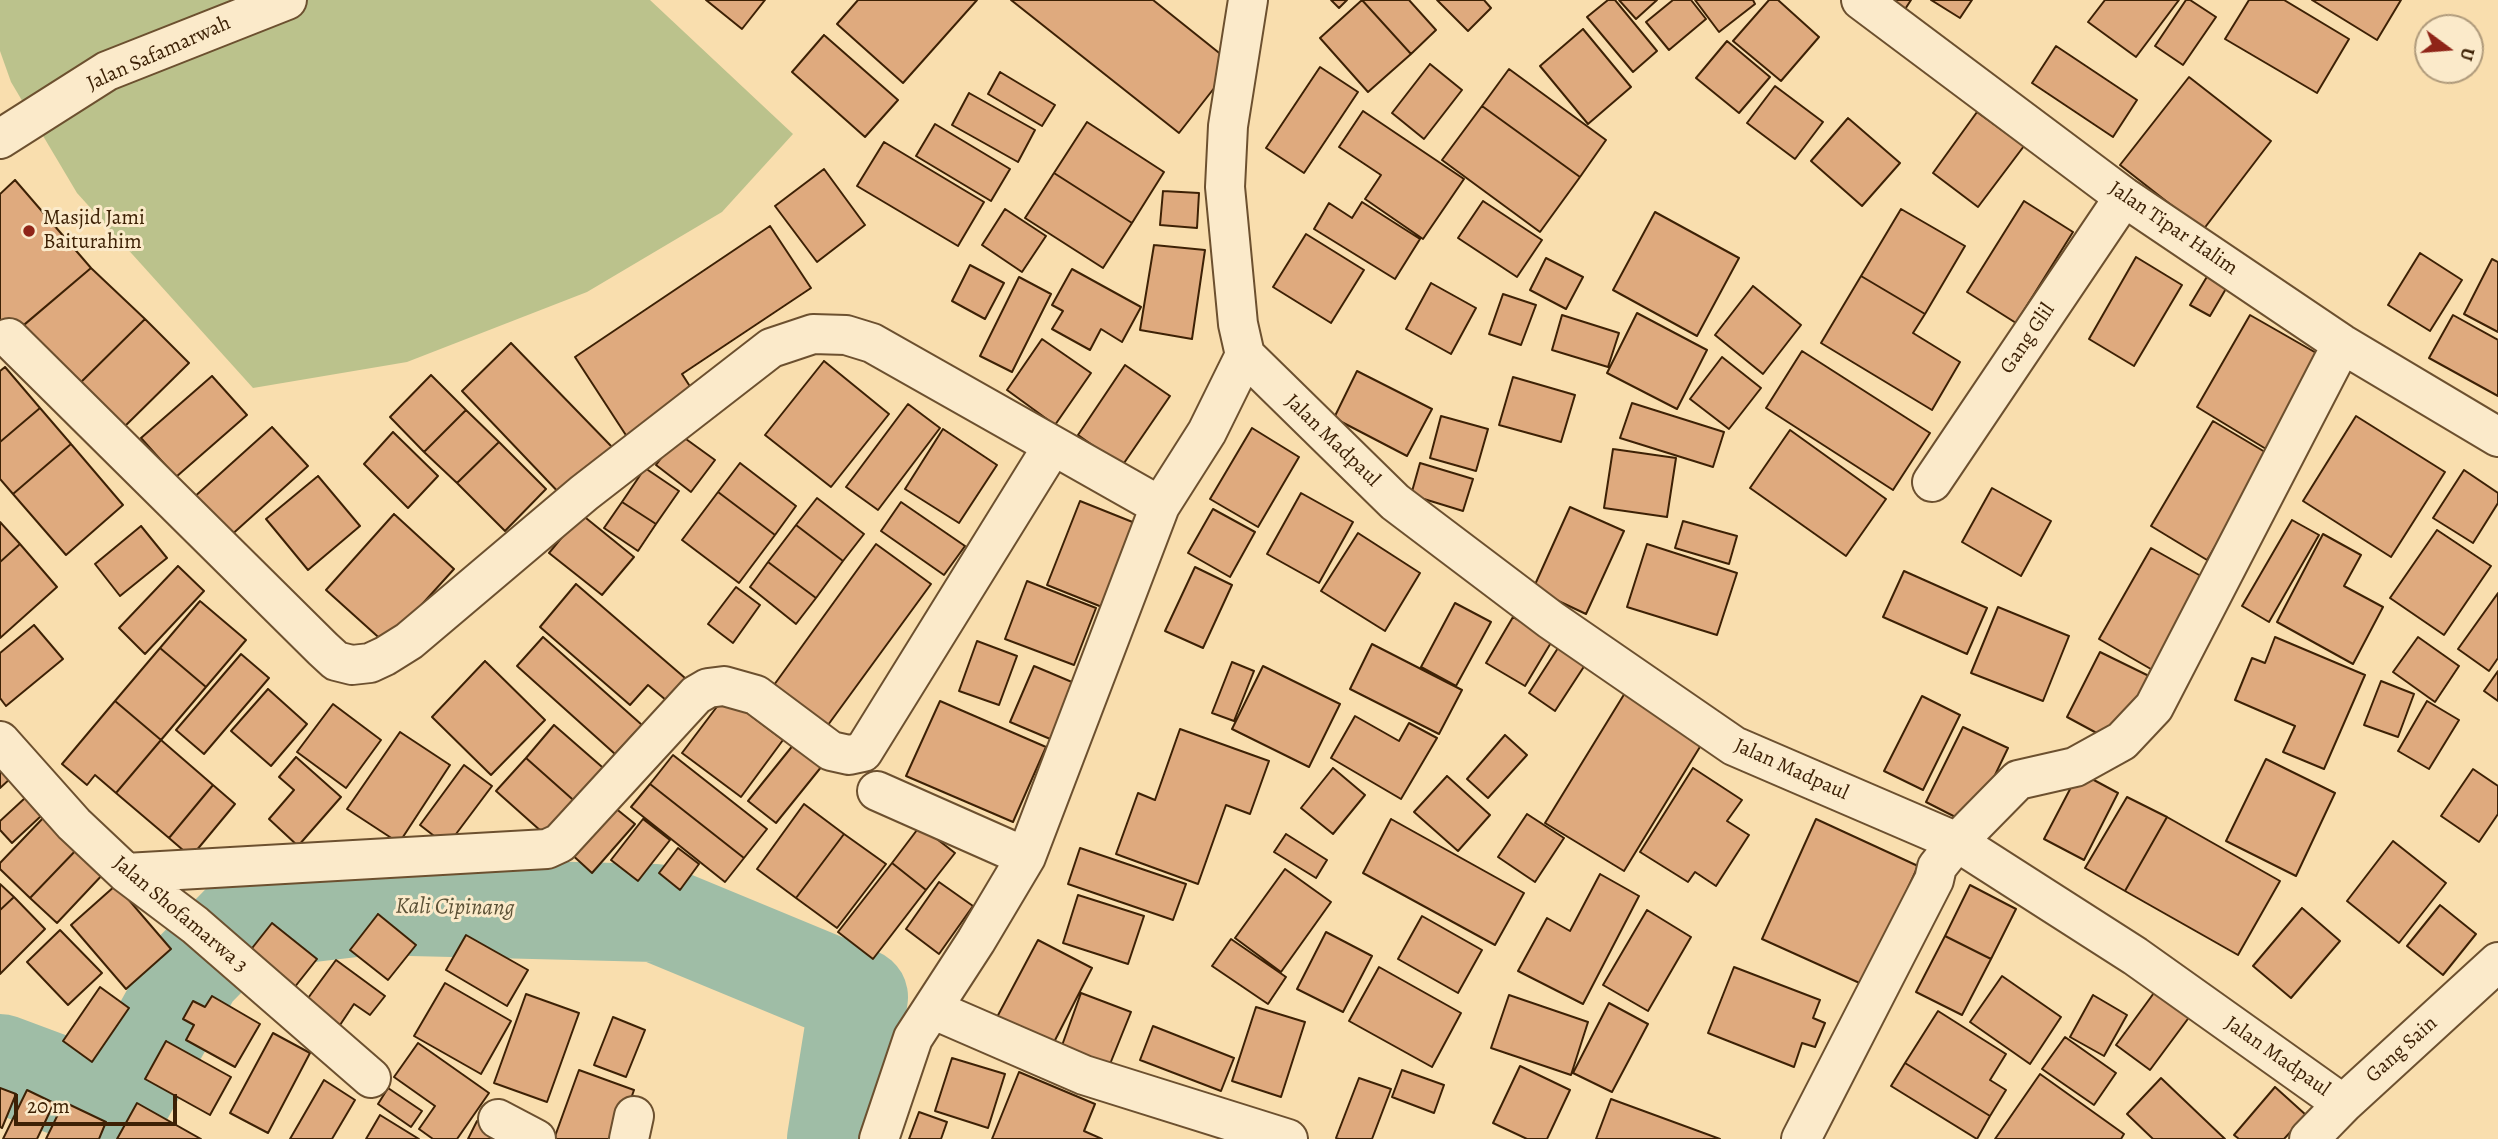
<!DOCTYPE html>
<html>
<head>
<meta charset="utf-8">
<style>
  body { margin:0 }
  #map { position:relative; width:2498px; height:1139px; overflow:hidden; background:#f9deae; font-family:Alegreya,serif }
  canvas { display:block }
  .north { position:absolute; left:2414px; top:14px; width:70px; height:70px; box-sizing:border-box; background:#fbeaca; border:2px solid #af9a7b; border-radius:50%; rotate:106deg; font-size:19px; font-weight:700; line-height:28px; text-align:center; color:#3d2105 }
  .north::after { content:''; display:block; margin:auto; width:24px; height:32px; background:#8f2418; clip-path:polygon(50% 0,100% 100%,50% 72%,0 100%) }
  .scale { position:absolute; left:14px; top:1094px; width:163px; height:32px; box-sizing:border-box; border:4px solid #3d2105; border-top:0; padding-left:9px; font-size:21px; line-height:24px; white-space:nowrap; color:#3d2105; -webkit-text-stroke:5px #fbeaca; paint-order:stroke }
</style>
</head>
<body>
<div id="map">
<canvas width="2498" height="1139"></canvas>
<div class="north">U</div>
<div class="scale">20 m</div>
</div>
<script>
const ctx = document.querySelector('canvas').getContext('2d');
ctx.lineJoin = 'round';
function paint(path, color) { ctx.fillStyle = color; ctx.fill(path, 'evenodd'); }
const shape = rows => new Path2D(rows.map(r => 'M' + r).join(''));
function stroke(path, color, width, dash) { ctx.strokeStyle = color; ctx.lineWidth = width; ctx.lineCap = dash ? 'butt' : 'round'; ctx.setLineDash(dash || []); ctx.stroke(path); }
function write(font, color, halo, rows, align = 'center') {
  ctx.font = font + ' Alegreya,serif'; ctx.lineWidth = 6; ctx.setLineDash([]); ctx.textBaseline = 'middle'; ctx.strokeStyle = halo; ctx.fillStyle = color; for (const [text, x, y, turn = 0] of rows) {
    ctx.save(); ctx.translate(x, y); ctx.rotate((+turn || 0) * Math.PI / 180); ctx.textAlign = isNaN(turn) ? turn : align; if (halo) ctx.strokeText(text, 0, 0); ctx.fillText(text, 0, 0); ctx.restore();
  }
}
const green = shape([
  [0,0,650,0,793,134,722,212,587,292,407,362,253,388,77,193,11,82,0,51]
]);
const river = shape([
  [0,1063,118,1107,193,972,243,921,371,906,656,913,859,997,836,1139]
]);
const building = shape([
  [706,0,765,0,742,29,706,0],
  [858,0,977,0,903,83,837,24,858,0],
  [1011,0,1153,0,1233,64,1179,133,1011,0],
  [1331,0,1347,0,1339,8,1331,0],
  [1362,0,1409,0,1436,30,1411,54,1362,0],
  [1362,0,1411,54,1368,92,1320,38,1362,0],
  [1437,0,1484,0,1491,8,1468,31,1437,0],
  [1608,0,1615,0,1657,51,1633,72,1587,17,1608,0],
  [1619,0,1657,0,1636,19,1619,0],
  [1673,0,1691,0,1706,19,1669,50,1646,22,1673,0],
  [1695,0,1753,0,1755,4,1719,32,1695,0],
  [1769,0,1778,0,1819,37,1781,81,1733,41,1769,0],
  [1875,0,1911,0,1900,17,1875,0],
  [1931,0,1972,0,1960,18,1931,0],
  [2105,0,2179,0,2136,57,2088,22,2105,0],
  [2186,0,2190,0,2216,17,2183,65,2155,46,2186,0],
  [2249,0,2284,0,2349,39,2317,93,2225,39,2249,0],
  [2312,0,2401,0,2377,40,2312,0],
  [1583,29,1631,87,1588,124,1540,66,1583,29],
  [824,35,898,100,865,137,792,72,824,35],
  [1727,41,1770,77,1739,113,1696,78,1727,41],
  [2056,46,2137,100,2113,137,2032,83,2056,46],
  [1430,64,1462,90,1424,139,1392,113,1430,64],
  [1320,67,1358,92,1304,173,1266,148,1320,67],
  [1509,69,1606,140,1580,177,1482,106,1509,69],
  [1000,72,1055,105,1042,126,988,94,1000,72],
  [2189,77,2271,141,2203,230,2120,165,2189,77],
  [1775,86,1823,122,1795,159,1747,123,1775,86],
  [969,93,1035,130,1018,162,952,125,969,93],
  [1482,106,1580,177,1540,232,1442,160,1482,106],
  [1363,111,1464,179,1423,239,1365,199,1381,175,1339,147,1363,111],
  [1977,112,2024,146,1978,207,1933,173,1977,112],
  [1848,118,1900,163,1862,206,1811,161,1848,118],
  [1087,122,1164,172,1132,223,1054,173,1087,122],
  [935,124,1010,169,991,201,916,156,935,124],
  [884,142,984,202,958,246,857,186,884,142],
  [824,169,865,225,817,262,775,206,824,169],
  [1054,173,1132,223,1103,268,1025,218,1054,173],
  [15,180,91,268,0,345,0,194,15,180],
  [1163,191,1199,193,1197,228,1160,225,1163,191],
  [1483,201,1542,240,1517,277,1458,238,1483,201],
  [2024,201,2073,232,2016,323,1967,292,2024,201],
  [1362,202,1420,239,1395,279,1314,229,1329,203,1352,218,1362,202],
  [1005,209,1046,236,1022,272,982,245,1005,209],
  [1901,209,1965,246,1925,314,1861,276,1901,209],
  [1655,212,1739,258,1697,336,1613,290,1655,212],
  [770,226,811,288,682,374,700,402,633,446,575,357,770,226],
  [1306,234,1364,270,1331,323,1273,287,1306,234],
  [1154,245,1205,250,1192,339,1140,330,1154,245],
  [2420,253,2462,280,2430,331,2388,305,2420,253],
  [2136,257,2182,285,2134,366,2089,339,2136,257],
  [1546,258,1583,277,1566,309,1530,290,1546,258],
  [2492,259,2498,262,2498,332,2464,314,2492,259],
  [970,265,1004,283,985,319,952,301,970,265],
  [91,268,145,319,74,389,17,331,91,268],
  [1072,269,1141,307,1122,342,1101,329,1090,350,1052,329,1063,311,1052,305,1072,269],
  [2208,275,2227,287,2210,316,2190,305,2208,275],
  [1861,276,1925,314,1913,333,1960,362,1932,410,1821,343,1861,276],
  [1019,277,1051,294,1012,372,980,356,1019,277],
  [1431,283,1476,308,1451,354,1406,329,1431,283],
  [1753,286,1801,325,1763,374,1715,335,1753,286],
  [1503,294,1536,305,1521,345,1489,334,1503,294],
  [1637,313,1707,350,1677,409,1607,373,1637,313],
  [1562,315,1619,333,1608,367,1552,350,1562,315],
  [2250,315,2325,358,2271,452,2197,407,2250,315],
  [2453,315,2498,340,2498,396,2429,358,2453,315],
  [145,319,189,363,117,434,74,389,145,319],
  [1042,339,1091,373,1055,425,1007,390,1042,339],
  [511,343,613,448,563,497,462,391,511,343],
  [1802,351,1930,433,1893,490,1766,408,1802,351],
  [1722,357,1761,388,1729,429,1690,399,1722,357],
  [824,361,889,414,831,487,765,435,824,361],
  [1125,365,1170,396,1122,466,1078,435,1125,365],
  [5,367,40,408,0,442,0,371,5,367],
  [1357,371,1432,409,1407,456,1334,418,1357,371],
  [431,375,466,410,424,452,390,417,431,375],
  [212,376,247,415,176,477,141,438,212,376],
  [1513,377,1575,395,1561,442,1499,425,1513,377],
  [1632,403,1724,432,1713,467,1620,438,1632,403],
  [908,404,940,428,878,510,846,487,908,404],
  [40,408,71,444,13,494,0,479,0,442,40,408],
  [466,410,499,442,457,483,424,452,466,410],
  [1441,416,1488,429,1476,471,1430,458,1441,416],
  [2356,416,2445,472,2391,557,2303,501,2356,416],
  [2213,421,2270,455,2207,560,2151,526,2213,421],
  [272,427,308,466,228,538,192,499,272,427],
  [1252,428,1299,457,1258,527,1210,499,1252,428],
  [943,429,997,465,959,523,905,489,943,429],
  [1790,430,1886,499,1846,556,1750,488,1790,430],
  [393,432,438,476,408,508,364,464,393,432],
  [679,434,715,460,691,492,656,465,679,434],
  [499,442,546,489,505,531,457,483,499,442],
  [71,444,123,505,66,555,13,494,71,444],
  [1613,449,1676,458,1667,517,1604,508,1613,449],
  [740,463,796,506,775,535,718,492,740,463],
  [1420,463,1473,479,1463,511,1411,495,1420,463],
  [645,468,679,491,656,524,622,502,645,468],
  [2464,470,2498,493,2498,503,2473,543,2433,518,2464,470],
  [318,476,360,526,308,570,266,519,318,476],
  [1992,488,2051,521,2021,576,1962,542,1992,488],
  [718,492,775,535,739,583,682,540,718,492],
  [1301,493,1353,522,1319,583,1267,554,1301,493],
  [817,498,864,534,843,561,796,525,817,498],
  [1080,501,1145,527,1112,611,1047,585,1080,501],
  [622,502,656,524,638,551,604,528,622,502],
  [901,502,965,546,944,575,881,531,901,502],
  [1570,507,1624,531,1586,614,1533,589,1570,507],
  [1213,509,1255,532,1230,577,1188,553,1213,509],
  [394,514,454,569,386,644,326,590,394,514],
  [581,514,634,557,602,595,549,553,581,514],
  [2292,520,2319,535,2269,622,2242,606,2292,520],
  [1683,521,1737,536,1729,564,1675,548,1683,521],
  [0,522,20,544,0,562,0,522],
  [796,525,843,561,816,598,768,562,796,525],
  [141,526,167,558,120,596,95,564,141,526],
  [2437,530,2491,566,2444,635,2390,598,2437,530],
  [1358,533,1420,573,1385,631,1321,591,1358,533],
  [2323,534,2361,555,2344,586,2383,607,2353,664,2277,622,2323,534],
  [20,544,57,587,0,638,0,562,20,544],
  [876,544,931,584,828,725,774,685,876,544],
  [1647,544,1737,573,1717,635,1627,607,1647,544],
  [2151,548,2208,580,2156,672,2099,639,2151,548],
  [768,562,816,598,796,624,750,587,768,562],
  [178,566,204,591,145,654,119,628,178,566],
  [1195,567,1232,585,1203,648,1165,631,1195,567],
  [1904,571,1987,608,1967,654,1883,617,1904,571],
  [1027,581,1096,608,1074,665,1005,639,1027,581],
  [576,584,692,684,673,706,648,685,630,705,540,627,576,584],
  [736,587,760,605,733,643,708,624,736,587],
  [2498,593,2498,658,2489,671,2458,649,2498,593],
  [200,601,246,640,206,687,160,648,200,601],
  [1455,603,1491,622,1456,686,1421,667,1455,603],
  [1998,607,2069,636,2043,701,1971,673,1998,607],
  [1513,617,1552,641,1525,686,1486,663,1513,617],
  [34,625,63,659,6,706,0,698,0,653,34,625],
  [543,637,642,725,615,754,517,666,543,637],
  [2275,637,2365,675,2324,769,2283,752,2295,726,2235,700,2252,658,2265,663,2275,637],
  [2418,637,2459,666,2435,702,2393,672,2418,637],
  [977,641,1017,656,999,705,959,691,977,641],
  [1372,644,1462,690,1439,734,1350,689,1372,644],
  [160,648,206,687,161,740,115,701,160,648],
  [1558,648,1585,665,1555,711,1529,693,1558,648],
  [2100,652,2151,677,2117,744,2067,717,2100,652],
  [241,654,269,678,204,754,176,730,241,654],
  [485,661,545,720,491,775,432,717,485,661],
  [1232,662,1254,671,1234,721,1212,713,1232,662],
  [1034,666,1079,685,1055,741,1010,722,1034,666],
  [1263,666,1340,704,1309,767,1232,729,1263,666],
  [2498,671,2498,701,2484,691,2498,671],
  [2381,681,2414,694,2398,737,2364,725,2381,681],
  [1628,688,1706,737,1624,871,1545,823,1628,688],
  [268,689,307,724,271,766,231,731,268,689],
  [725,696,783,740,741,797,682,753,725,696],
  [1922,696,1960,715,1923,790,1884,771,1922,696],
  [115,701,161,740,116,793,95,775,87,785,62,764,115,701],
  [940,701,1046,747,1013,822,906,776,940,701],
  [2427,701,2459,720,2429,769,2398,751,2427,701],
  [333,704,381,740,346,788,297,752,333,704],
  [1355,716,1399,741,1409,723,1437,738,1401,799,1331,758,1355,716],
  [554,725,609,773,580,806,526,758,554,725],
  [1963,727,2008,748,1971,825,1926,802,1963,727],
  [1180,729,1269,761,1250,814,1226,805,1198,884,1116,854,1138,793,1155,800,1180,729],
  [400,732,450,765,399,843,347,809,400,732],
  [1505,735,1527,755,1488,798,1467,779,1505,735],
  [161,740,213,785,169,838,116,793,161,740],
  [794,744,822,766,776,823,748,801,794,744],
  [673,755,767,829,744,858,650,784,673,755],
  [296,757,341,797,298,846,269,819,294,790,279,777,296,757],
  [526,758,580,806,551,840,496,791,526,758],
  [2266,759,2335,793,2296,876,2226,841,2266,759],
  [0,763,12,777,0,788,0,763],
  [464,765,492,786,447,846,420,825,464,765],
  [1333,768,1365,795,1333,834,1301,808,1333,768],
  [1693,768,1742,800,1727,821,1749,835,1716,886,1695,872,1688,882,1640,852,1693,768],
  [2473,769,2498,786,2498,814,2479,842,2441,816,2473,769],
  [2079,772,2118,793,2084,860,2044,839,2079,772],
  [1447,776,1490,815,1458,851,1414,812,1447,776],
  [650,784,744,858,725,882,631,807,650,784],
  [213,785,235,804,191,857,169,838,213,785],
  [2127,797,2167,817,2125,891,2085,868,2127,797],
  [25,798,41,816,12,843,0,830,0,821,25,798],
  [609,803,635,824,592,873,568,851,609,803],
  [804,804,844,834,796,898,757,869,804,804],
  [1527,814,1564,838,1535,882,1498,857,1527,814],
  [46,815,79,847,30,898,0,869,0,863,46,815],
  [2167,817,2280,881,2238,955,2125,891,2167,817],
  [643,819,670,840,638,881,611,860,643,819],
  [1391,819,1524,893,1495,945,1363,873,1391,819],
  [1816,819,1918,866,1864,985,1762,939,1816,819],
  [920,826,955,853,926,890,892,863,920,826],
  [844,834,886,864,837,928,796,898,844,834],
  [1286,834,1327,860,1316,878,1274,852,1286,834],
  [2393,841,2446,883,2399,943,2347,901,2393,841],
  [79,847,105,872,57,923,30,898,79,847],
  [678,848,699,864,680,890,659,873,678,848],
  [1080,848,1186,884,1173,920,1068,884,1080,848],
  [892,863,926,890,873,959,838,932,892,863],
  [1285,869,1331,902,1281,972,1235,938,1285,869],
  [1600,874,1639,896,1583,1004,1518,971,1547,918,1570,931,1600,874],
  [939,882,973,906,939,954,906,929,939,882],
  [0,884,14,897,0,910,0,884],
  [116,885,171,949,126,989,71,925,116,885],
  [1970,885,2016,909,1991,959,1945,936,1970,885],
  [1078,895,1144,916,1128,964,1063,943,1078,895],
  [14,897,45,929,0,974,0,910,14,897],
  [2440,905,2476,934,2443,975,2407,946,2440,905],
  [2302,908,2340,941,2291,998,2253,966,2302,908],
  [1647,910,1691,937,1648,1011,1603,985,1647,910],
  [378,914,416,945,388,980,350,950,378,914],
  [1422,916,1482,950,1458,993,1398,959,1422,916],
  [272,923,317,959,294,988,249,952,272,923],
  [60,930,102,973,68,1005,27,962,60,930],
  [1326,932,1372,956,1343,1012,1297,989,1326,932],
  [466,935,528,970,507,1006,446,970,466,935],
  [1945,936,1991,959,1962,1015,1916,992,1945,936],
  [1231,939,1286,977,1268,1004,1212,966,1231,939],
  [1038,940,1092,968,1051,1048,996,1019,1038,940],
  [336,960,385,996,370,1015,354,1004,334,1034,300,1009,336,960],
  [1379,967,1461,1013,1432,1067,1349,1021,1379,967],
  [1734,967,1820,1000,1813,1018,1825,1023,1815,1047,1802,1043,1794,1067,1708,1033,1734,967],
  [2002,976,2061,1017,2030,1064,1970,1022,2002,976],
  [445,983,511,1021,481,1074,414,1036,445,983],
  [2159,986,2193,1012,2150,1070,2116,1045,2159,986],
  [100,987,129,1008,92,1062,63,1041,100,987],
  [1081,993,1131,1012,1108,1069,1060,1051,1081,993],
  [526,994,579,1013,547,1102,494,1083,526,994],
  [1509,995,1588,1022,1571,1075,1491,1048,1509,995],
  [2093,995,2127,1015,2104,1056,2070,1037,2093,995],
  [212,996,260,1024,235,1067,186,1040,194,1025,183,1019,193,1001,205,1007,212,996],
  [1609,1003,1648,1024,1612,1092,1573,1073,1609,1003],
  [1256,1007,1305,1022,1281,1097,1232,1081,1256,1007],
  [1938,1011,2006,1054,1990,1080,2006,1090,1990,1116,1905,1063,1938,1011],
  [613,1017,645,1030,626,1077,594,1065,613,1017],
  [1153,1026,1234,1058,1221,1091,1140,1060,1153,1026],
  [273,1033,310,1053,268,1133,230,1113,273,1033],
  [2065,1037,2116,1073,2094,1105,2042,1069,2065,1037],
  [166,1041,231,1077,210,1115,145,1079,166,1041],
  [418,1043,489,1093,457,1139,433,1139,419,1129,435,1106,394,1077,418,1043],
  [952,1058,1005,1074,988,1128,935,1111,952,1058],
  [1905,1063,1990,1116,1977,1139,1891,1086,1905,1063],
  [1520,1066,1570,1090,1547,1139,1527,1139,1493,1123,1520,1066],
  [579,1070,634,1090,617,1139,554,1139,579,1070],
  [1402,1070,1444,1085,1434,1113,1392,1097,1402,1070],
  [1019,1072,1095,1104,1084,1131,1102,1139,992,1139,1019,1072],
  [2040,1074,2124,1134,2121,1139,1995,1139,2040,1074],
  [1359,1078,1391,1089,1372,1139,1339,1139,1336,1138,1359,1078],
  [2161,1078,2225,1139,2153,1139,2127,1114,2161,1078],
  [324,1080,355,1100,332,1139,290,1139,324,1080],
  [2275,1087,2306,1115,2284,1139,2239,1139,2234,1135,2275,1087],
  [0,1088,16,1094,2,1128,0,1127,0,1088],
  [388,1088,422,1111,411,1127,378,1104,388,1088],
  [27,1090,54,1103,37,1139,3,1139,27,1090],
  [1611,1099,1720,1139,1596,1139,1611,1099],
  [64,1102,106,1122,99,1139,46,1139,64,1102],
  [137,1103,201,1139,117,1139,137,1103],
  [919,1112,947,1122,941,1139,909,1139,919,1112],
  [380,1115,419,1139,366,1139,380,1115],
  [477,1121,513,1139,468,1139,477,1121]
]);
const minor = shape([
  [1861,0,2124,197,2342,344,2498,437],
  [0,139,107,71,287,0],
  [9,338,323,649,336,661,352,665,370,663,385,656,409,641,584,493,771,348,813,334,846,335,872,343,1160,506],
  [1245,355,1395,502,1551,620,1734,746,1957,842,2135,956,2343,1104],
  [1932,482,2124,197],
  [0,741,74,824,126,873,195,925,371,1078],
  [877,791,1026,857],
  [126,873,547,849,560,843,696,695,708,688,724,686,756,695,831,751,849,755,863,752,1052,447],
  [932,1009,1084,1075,1288,1139],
  [498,1119,536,1139],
  [629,1139,634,1116],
  [879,1139,913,1038,976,941,1026,857,1160,506,1207,432,1245,355,1238,324,1225,187,1228,126,1248,0],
  [1801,1139,1934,880,1937,867,1957,842,2018,780,2075,767,2122,741,2154,707,2342,344],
  [2309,1139,2343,1104,2498,962]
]);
const markers = [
  [29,231,7,"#8f2418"]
];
const streetNames = [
  ["Jalan Safamarwah",159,54,-24],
  ["Jalan Tipar Halim",2173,229,34],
  ["Gang Glil",2028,339,-56],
  ["Jalan Madpaul",1332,441,44],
  ["Jalan Madpaul",1791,770,24],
  ["Jalan Shofamarwa 3",180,915,40],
  ["Gang Sain",2402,1050,-42],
  ["Jalan Madpaul",2277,1057,35]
];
const poiNames = [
  ["Masjid Jami",43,219],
  ["Baiturahim",43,243]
];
const waterNames = [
  ["Kali Cipinang",455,908,1]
];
paint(green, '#bbc28c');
stroke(river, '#9fbda6', 98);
paint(building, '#dfaa7e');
stroke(building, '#3d2105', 2);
stroke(minor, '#6c502f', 42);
stroke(minor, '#fbeaca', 38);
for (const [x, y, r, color] of markers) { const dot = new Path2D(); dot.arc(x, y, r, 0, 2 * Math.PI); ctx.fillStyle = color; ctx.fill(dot); stroke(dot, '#fbeaca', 2.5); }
write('21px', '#3d2105', '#fbeaca', streetNames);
write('21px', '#3d2105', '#fbeaca', poiNames, 'left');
write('italic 23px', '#5a5035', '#fbeaca', waterNames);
</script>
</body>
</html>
